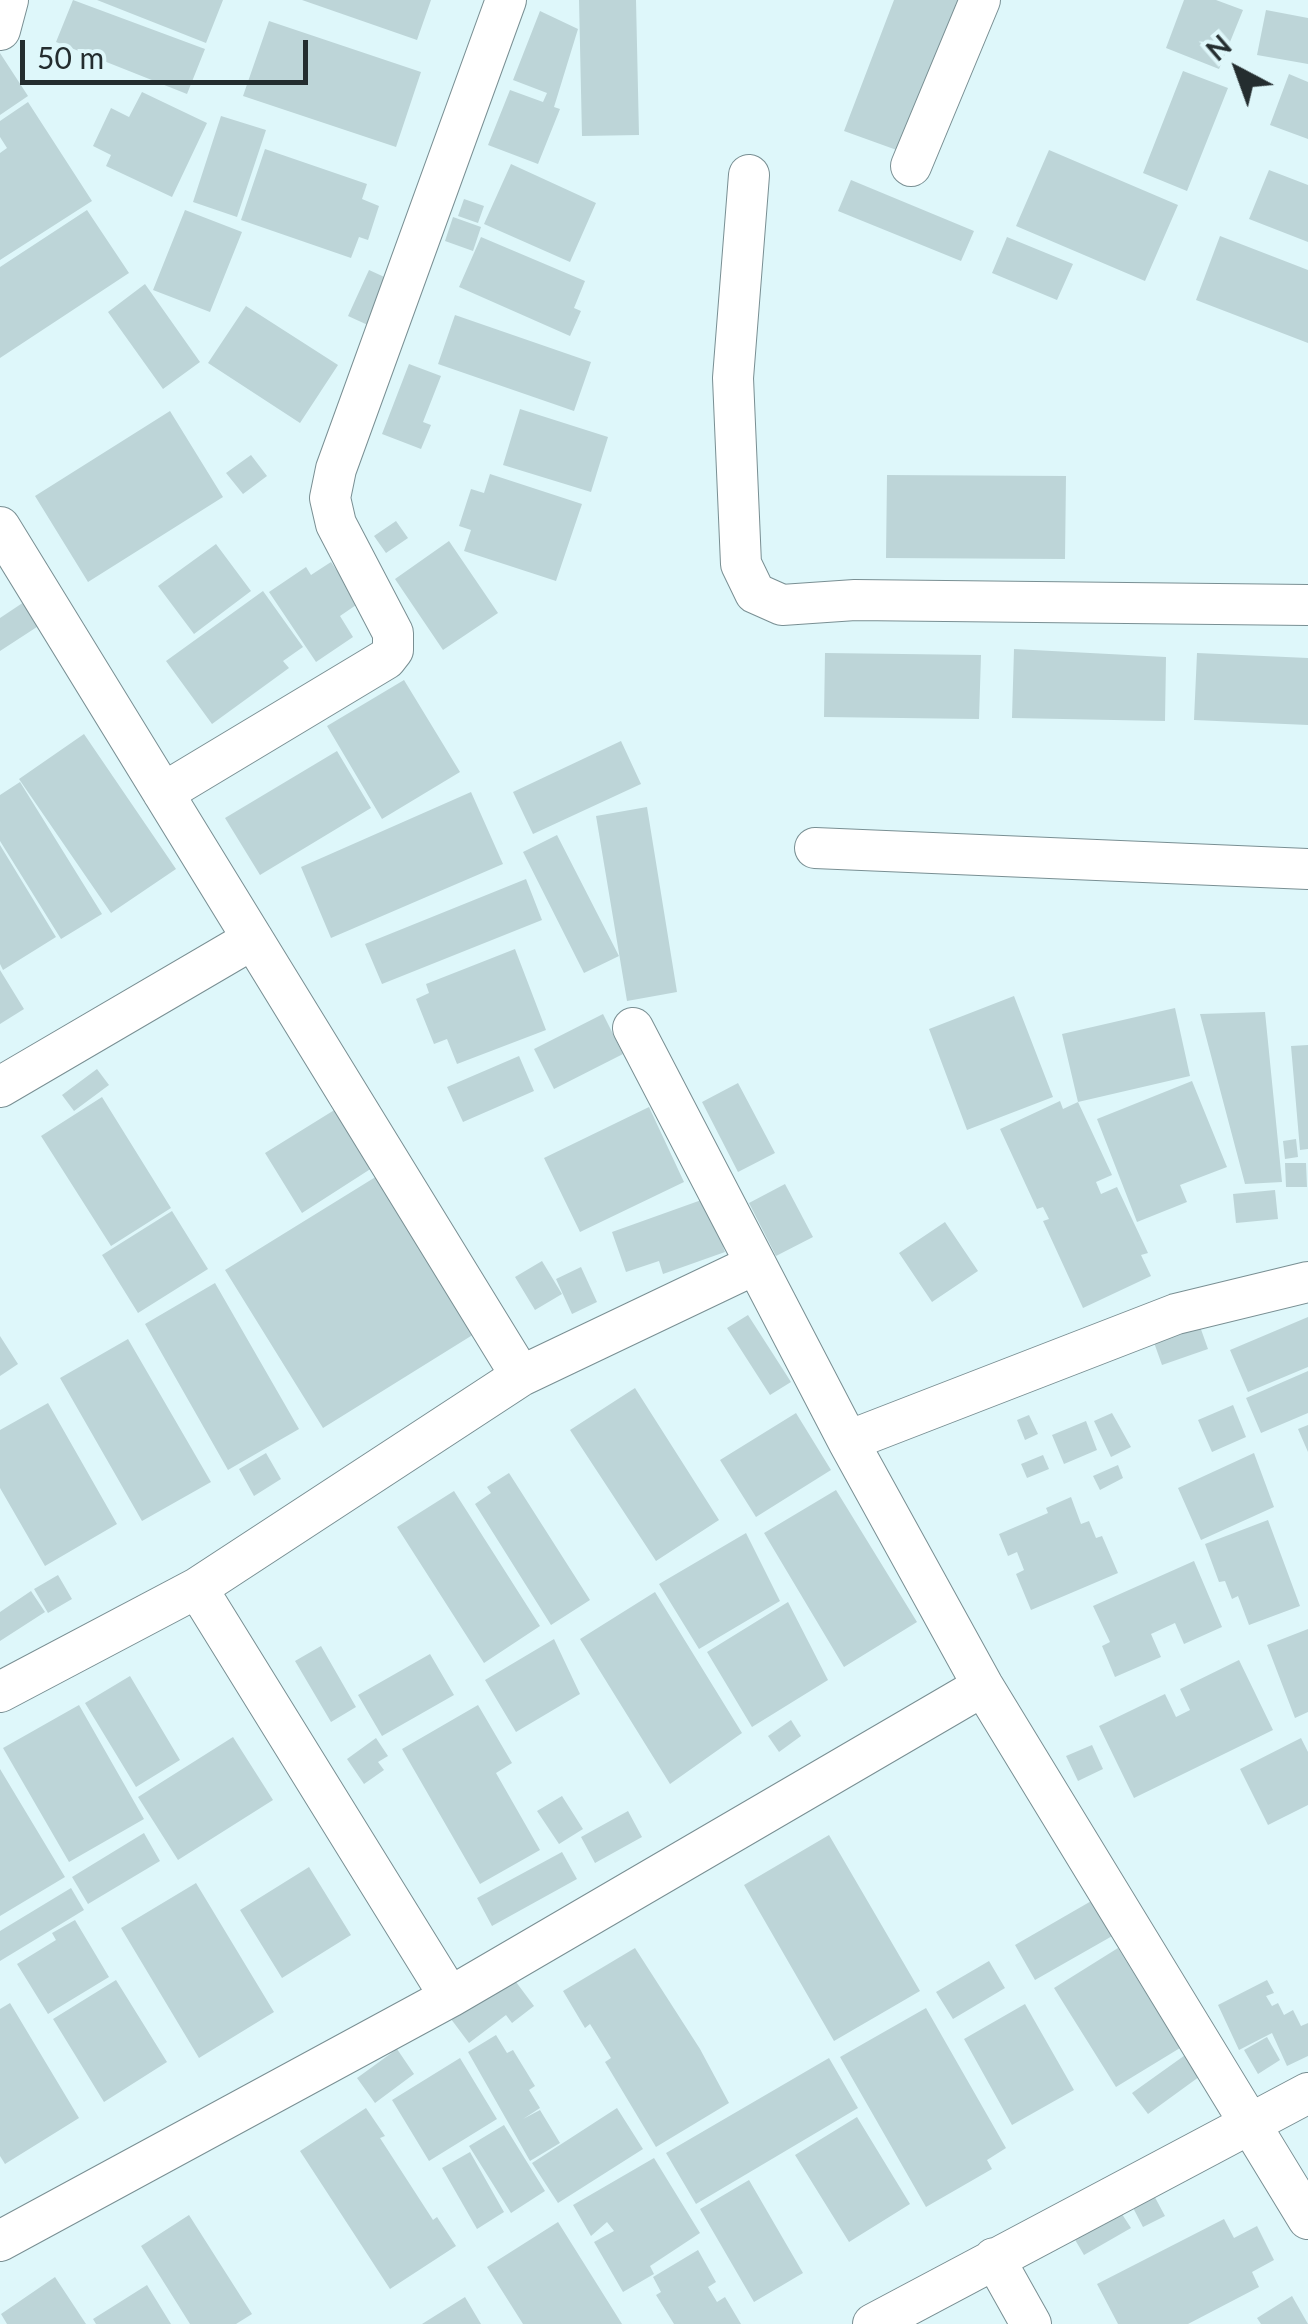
<!DOCTYPE html>
<html>
<head>
<meta charset="utf-8">
<style>
  body { margin:0 }
  #map { position:relative; width:1308px; height:2324px; overflow:hidden; background:#def7fa; font-family:Lato,sans-serif }
  canvas { display:block }
  .north { position:absolute; left:1188px; top:20px; width:100px; height:100px; -webkit-text-stroke:8px #def7fa; paint-order:stroke; rotate:319deg; font-size:28px; font-weight:700; line-height:40px; text-align:center; color:#242d2f }
  .north::after { content:''; display:block; margin:auto; width:35px; height:45px; background:#242d2f; clip-path:polygon(50% 0,100% 100%,50% 72%,0 100%) }
  .scale { position:absolute; left:20px; top:40px; width:288px; height:45px; box-sizing:border-box; border:5px solid #242d2f; border-top:0; padding-left:12px; font-size:30px; line-height:35px; white-space:nowrap; color:#242d2f; -webkit-text-stroke:8px #def7fa; paint-order:stroke }
</style>
</head>
<body>
<div id="map">
<canvas width="1308" height="2324"></canvas>
<div class="north">N</div>
<div class="scale">50 m</div>
</div>
<script>
const ctx = document.querySelector('canvas').getContext('2d');
ctx.lineJoin = 'round';
function paint(path, color) { ctx.fillStyle = color; ctx.fill(path, 'evenodd'); }
const shape = rows => new Path2D(rows.map(r => 'M' + r).join(''));
function stroke(path, color, width, dash) { ctx.strokeStyle = color; ctx.lineWidth = width; ctx.lineCap = dash ? 'butt' : 'round'; ctx.setLineDash(dash || []); ctx.stroke(path); }
const building = shape([
  [73,0,205,49,187,94,56,42],
  [97,0,223,0,206,43],
  [302,0,431,0,417,40],
  [579,0,636,0,639,135,582,136],
  [894,0,963,0,905,153,844,131],
  [1184,0,1216,0,1243,10,1219,69,1166,48],
  [1266,10,1308,18,1308,64,1257,55],
  [540,11,578,29,554,107,560,109,538,164,488,145,510,90,543,102,547,93,513,80],
  [269,21,421,72,396,147,243,96],
  [0,53,28,96,0,115],
  [1183,71,1228,88,1187,191,1143,173],
  [1289,74,1308,82,1308,139,1270,125],
  [142,92,207,123,172,197,106,166,111,155,93,146,111,108,129,117],
  [28,102,92,201,0,260,0,153,7,148,0,137,0,121],
  [221,116,266,130,237,217,193,202],
  [265,149,367,184,362,199,379,206,368,240,359,237,351,258,241,220],
  [1049,150,1178,205,1145,281,1016,226],
  [511,164,596,203,570,262,484,224],
  [1269,170,1308,185,1308,242,1249,219],
  [851,180,974,231,961,261,838,211],
  [464,199,484,206,478,223,458,216],
  [87,210,129,273,0,358,0,267],
  [185,210,242,232,210,312,153,290],
  [453,217,481,227,473,251,445,241],
  [1220,236,1308,270,1308,343,1196,300],
  [481,237,585,281,574,308,581,311,570,336,459,287],
  [1007,237,1073,264,1057,300,992,273],
  [369,270,391,280,370,326,348,316],
  [145,284,200,362,163,389,108,312],
  [246,306,338,365,300,423,208,363],
  [455,315,591,362,574,411,438,364],
  [409,364,441,376,423,422,431,425,421,449,382,434],
  [520,409,608,437,591,492,503,465],
  [170,411,223,497,88,582,35,496],
  [251,455,267,476,243,494,226,473],
  [490,474,582,504,556,581,464,551,471,530,459,526,471,489,484,493],
  [887,475,1066,476,1065,559,886,558],
  [396,521,408,538,386,553,374,536],
  [449,541,498,613,443,650,395,579],
  [216,544,251,591,194,634,158,586],
  [331,562,359,603,340,616,353,637,316,662,269,592,306,567,311,575],
  [263,591,303,647,283,661,289,668,212,724,166,661],
  [27,600,43,623,0,651,0,618],
  [1014,649,1166,657,1165,721,1012,718],
  [825,653,981,655,979,719,824,717],
  [1197,653,1308,658,1308,725,1194,720],
  [404,680,460,772,382,819,327,726],
  [84,734,176,869,111,913,19,779],
  [621,741,641,784,533,834,513,792],
  [337,751,371,808,260,875,225,818],
  [20,782,102,914,61,939,0,841,0,795],
  [471,792,503,864,331,938,301,867],
  [647,807,677,992,627,1001,596,816],
  [557,835,619,956,584,973,523,852],
  [0,845,56,937,3,970,0,964],
  [526,879,542,920,382,984,365,944],
  [515,949,546,1030,457,1064,447,1039,434,1044,416,999,429,993,426,984],
  [0,970,24,1009,0,1024],
  [1014,996,1053,1097,967,1130,929,1029],
  [1175,1008,1190,1076,1078,1102,1062,1034],
  [1265,1012,1282,1182,1245,1184,1200,1014],
  [603,1014,623,1054,554,1089,534,1049],
  [1308,1045,1308,1149,1300,1150,1291,1046],
  [519,1056,534,1091,463,1122,447,1087],
  [97,1069,109,1085,74,1111,62,1095],
  [1192,1081,1227,1167,1180,1185,1187,1202,1137,1222,1097,1119],
  [738,1083,775,1153,738,1172,702,1102],
  [102,1097,171,1208,111,1246,41,1136],
  [1060,1101,1063,1109,1078,1102,1112,1175,1096,1182,1101,1194,1117,1187,1148,1253,1141,1255,1151,1276,1083,1308,1043,1221,1049,1219,1043,1207,1037,1209,1000,1129],
  [649,1107,684,1182,580,1232,544,1158],
  [336,1109,372,1168,302,1213,265,1153],
  [1296,1139,1298,1157,1285,1159,1283,1141],
  [1285,1163,1306,1163,1307,1187,1286,1187],
  [382,1173,479,1331,323,1428,225,1270],
  [785,1184,813,1237,776,1256,749,1203],
  [1275,1190,1278,1219,1236,1223,1233,1194],
  [707,1198,725,1252,663,1274,659,1261,626,1272,612,1232],
  [172,1211,208,1269,138,1313,102,1255],
  [945,1222,978,1271,932,1302,899,1253],
  [542,1261,562,1294,535,1310,515,1277],
  [581,1267,597,1302,572,1314,556,1279],
  [215,1283,299,1429,228,1470,145,1324],
  [748,1315,791,1382,770,1395,727,1328],
  [1308,1317,1308,1367,1248,1392,1230,1350],
  [1198,1321,1208,1349,1162,1365,1152,1337],
  [0,1336,18,1364,0,1376],
  [128,1339,211,1482,142,1521,60,1378],
  [1308,1371,1308,1413,1261,1433,1246,1398],
  [635,1388,719,1520,656,1561,570,1430],
  [48,1403,117,1524,45,1566,0,1488,0,1430],
  [1233,1405,1246,1437,1212,1452,1198,1420],
  [796,1413,831,1470,756,1517,720,1460],
  [1112,1413,1131,1447,1111,1457,1094,1421],
  [1029,1415,1038,1434,1025,1440,1017,1420],
  [1086,1421,1097,1450,1064,1464,1052,1435],
  [1308,1425,1308,1452,1298,1429],
  [266,1453,281,1479,254,1496,239,1469],
  [1254,1453,1274,1507,1201,1540,1178,1488],
  [1043,1455,1049,1469,1027,1478,1021,1464],
  [1118,1465,1123,1478,1100,1490,1093,1476],
  [509,1473,590,1600,551,1625,475,1504,491,1493,487,1487],
  [836,1490,917,1622,844,1667,764,1533],
  [454,1491,540,1626,484,1663,397,1527],
  [1071,1497,1081,1524,1089,1521,1096,1538,1102,1536,1118,1573,1031,1610,1016,1574,1024,1570,1017,1552,1008,1556,999,1534,1048,1513,1046,1508],
  [1268,1520,1300,1606,1249,1625,1238,1596,1232,1599,1225,1581,1219,1582,1205,1544],
  [746,1533,780,1601,699,1649,659,1584],
  [1194,1561,1222,1627,1184,1644,1175,1623,1151,1634,1161,1657,1115,1677,1102,1646,1110,1642,1093,1606],
  [58,1575,72,1599,48,1613,34,1589],
  [31,1591,45,1612,0,1641,0,1612],
  [655,1592,742,1733,670,1784,580,1639],
  [788,1602,828,1680,752,1727,707,1652],
  [1308,1629,1308,1712,1295,1718,1267,1645],
  [554,1639,580,1694,516,1732,485,1680],
  [321,1646,356,1707,331,1722,295,1661],
  [430,1654,454,1695,382,1736,358,1695],
  [1239,1660,1273,1730,1134,1798,1099,1726,1165,1694,1176,1717,1190,1710,1180,1689],
  [130,1676,180,1760,136,1787,85,1703],
  [79,1705,144,1819,69,1862,3,1748],
  [478,1705,512,1763,496,1773,540,1850,480,1884,402,1749],
  [791,1720,801,1736,779,1752,768,1736],
  [233,1737,273,1800,178,1860,138,1797],
  [376,1738,388,1756,378,1762,384,1770,364,1784,347,1759],
  [1301,1738,1308,1752,1308,1805,1268,1825,1240,1769],
  [1092,1745,1103,1769,1078,1781,1066,1756],
  [0,1769,65,1877,0,1916],
  [562,1796,583,1829,559,1844,537,1811],
  [628,1811,642,1837,595,1863,581,1837],
  [144,1833,160,1861,88,1904,72,1877],
  [829,1835,920,1991,834,2041,744,1885],
  [562,1852,577,1879,492,1926,477,1898],
  [309,1867,351,1935,282,1978,240,1910],
  [196,1883,274,2012,199,2058,121,1928],
  [71,1888,84,1910,0,1961,0,1931],
  [1093,1900,1114,1935,1035,1980,1015,1945],
  [75,1920,109,1977,48,2014,17,1964,56,1940,52,1933],
  [635,1948,700,2049,729,2103,656,2147,605,2062,611,2058,590,2024,585,2028,563,1991],
  [1118,1948,1180,2048,1116,2087,1054,1988],
  [989,1961,1005,1988,953,2019,936,1992],
  [510,1974,534,2006,512,2023,506,2015,469,2043,448,2015],
  [116,1980,167,2062,104,2102,53,2019],
  [1267,1980,1274,1993,1266,1996,1272,2006,1278,2003,1284,2015,1293,2010,1301,2026,1308,2023,1308,2056,1287,2066,1272,2033,1239,2050,1218,2005],
  [10,2003,79,2118,5,2164,0,2156,0,2009],
  [1025,2004,1074,2090,1012,2125,964,2039],
  [926,2008,1006,2148,987,2160,992,2169,926,2207,840,2057],
  [496,2035,507,2053,513,2050,535,2086,529,2090,540,2108,523,2119,540,2110,560,2143,530,2161,468,2052],
  [1267,2037,1280,2060,1258,2074,1244,2050],
  [397,2049,414,2074,375,2103,357,2078],
  [1188,2053,1203,2074,1148,2114,1132,2093],
  [460,2058,497,2119,429,2161,392,2100],
  [829,2058,858,2108,696,2204,666,2153],
  [366,2108,385,2136,380,2138,433,2220,437,2217,456,2246,390,2289,300,2151],
  [617,2108,643,2149,558,2203,532,2163],
  [857,2117,910,2204,849,2242,795,2155],
  [504,2125,545,2191,511,2213,469,2146],
  [470,2152,504,2212,477,2229,442,2168],
  [654,2158,700,2233,650,2266,654,2274,623,2292,594,2242,614,2231,607,2222,591,2236,573,2205],
  [749,2180,803,2273,754,2302,700,2209],
  [1151,2190,1165,2216,1143,2227,1130,2202],
  [1120,2211,1131,2228,1084,2255,1074,2238],
  [189,2215,252,2314,236,2324,190,2324,141,2246],
  [1224,2219,1234,2238,1257,2226,1274,2260,1252,2272,1259,2287,1188,2324,1118,2324,1097,2284],
  [558,2222,622,2324,523,2324,487,2267],
  [698,2250,716,2282,708,2287,717,2302,725,2297,741,2324,674,2324,656,2295,661,2292,653,2277],
  [55,2277,86,2324,7,2324,1,2314],
  [147,2285,171,2324,96,2324,93,2319],
  [1292,2296,1308,2324,1261,2324,1257,2318],
  [465,2297,481,2324,422,2324]
]);
const minor = shape([
  [0,30,8,0],
  [911,166,980,0],
  [749,175,733,378,741,564,755,593,782,605,855,600,1308,605],
  [0,527,521,1376],
  [163,793,386,659,393,650,393,633,336,524,330,498,336,469,506,0],
  [815,848,1308,869],
  [633,1028,848,1441,983,1686,1308,2219],
  [0,1087,253,939],
  [848,1441,1176,1314,1308,1282],
  [197,1588,450,1997],
  [0,1692,197,1588,521,1376,756,1264],
  [0,2241,450,1997,983,1686],
  [994,2258,1031,2324],
  [873,2324,1308,2093]
]);
paint(building, '#bdd5d8');
stroke(minor, '#798f93', 42);
stroke(minor, '#fff', 40);
</script>
</body>
</html>
